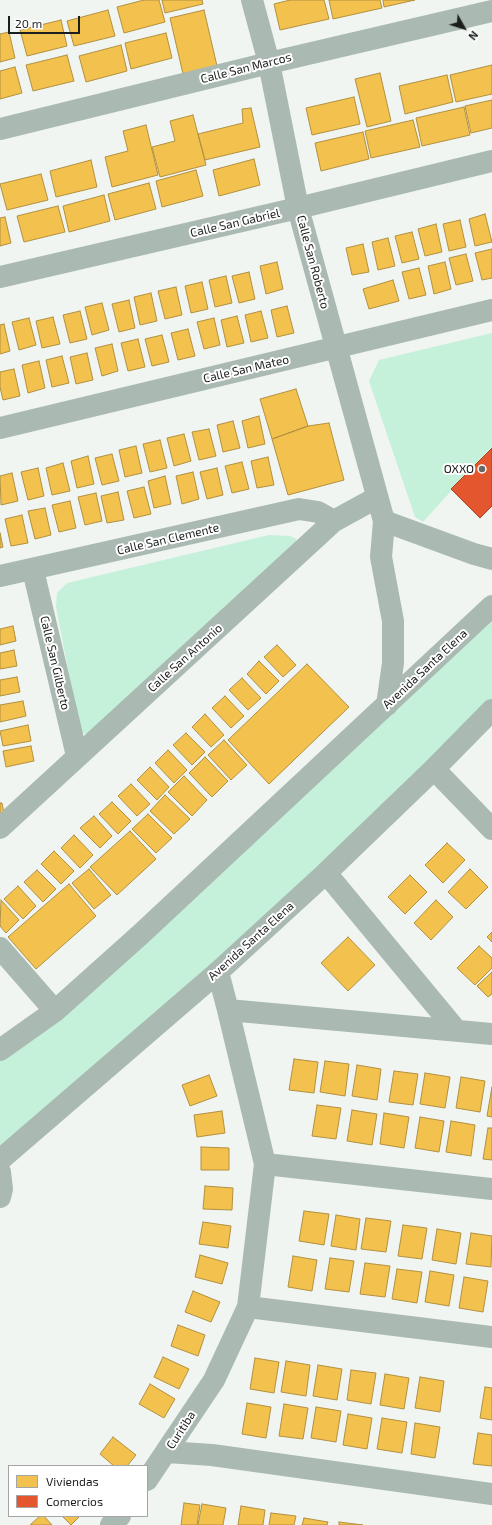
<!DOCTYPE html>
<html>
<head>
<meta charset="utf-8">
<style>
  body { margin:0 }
  #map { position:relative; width:492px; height:1525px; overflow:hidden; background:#f0f5f2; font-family:"Exo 2",sans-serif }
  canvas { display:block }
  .legend { position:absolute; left:8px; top:1465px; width:140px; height:52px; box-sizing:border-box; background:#fff; border:1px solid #a4a5a4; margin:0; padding:5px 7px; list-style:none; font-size:12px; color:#1b1e1c }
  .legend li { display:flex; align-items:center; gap:8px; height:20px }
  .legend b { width:20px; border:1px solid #a4a5a4 }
  .north { position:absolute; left:444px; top:8px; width:40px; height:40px; -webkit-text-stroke:3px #fff; paint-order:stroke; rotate:129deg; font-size:11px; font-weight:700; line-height:16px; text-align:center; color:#1b1e1c }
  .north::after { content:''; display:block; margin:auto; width:14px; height:18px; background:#1b1e1c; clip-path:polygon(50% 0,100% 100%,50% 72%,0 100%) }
  .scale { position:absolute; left:8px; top:16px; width:72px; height:18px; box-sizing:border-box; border:2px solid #1b1e1c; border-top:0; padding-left:5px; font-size:12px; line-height:14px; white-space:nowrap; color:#1b1e1c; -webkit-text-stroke:3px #fff; paint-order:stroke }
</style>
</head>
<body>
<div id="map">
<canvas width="492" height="1525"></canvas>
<ul class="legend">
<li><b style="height:11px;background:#f2c14e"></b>Viviendas</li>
<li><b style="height:11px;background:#e4572e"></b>Comercios</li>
</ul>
<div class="north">N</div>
<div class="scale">20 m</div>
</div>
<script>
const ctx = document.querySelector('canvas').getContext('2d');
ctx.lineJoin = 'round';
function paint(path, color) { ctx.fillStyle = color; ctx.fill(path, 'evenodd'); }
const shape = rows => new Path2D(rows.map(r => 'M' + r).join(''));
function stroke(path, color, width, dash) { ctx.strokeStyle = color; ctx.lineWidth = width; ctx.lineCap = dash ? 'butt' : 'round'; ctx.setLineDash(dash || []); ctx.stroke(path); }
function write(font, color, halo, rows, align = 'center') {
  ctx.font = font + ' "Exo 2",sans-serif'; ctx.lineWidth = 4; ctx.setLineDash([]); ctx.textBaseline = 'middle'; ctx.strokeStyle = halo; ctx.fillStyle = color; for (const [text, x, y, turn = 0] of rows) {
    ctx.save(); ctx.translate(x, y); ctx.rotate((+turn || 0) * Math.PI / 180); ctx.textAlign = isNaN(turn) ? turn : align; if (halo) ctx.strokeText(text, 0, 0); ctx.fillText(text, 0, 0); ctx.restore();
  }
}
const green = shape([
  [492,333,492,446,423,522,415,517,369,381,379,360],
  [269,535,290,536,296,539,298,545,96,734,84,734,79,727,56,607,57,593,67,583],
  [492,606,492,710,0,1160,0,1050]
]);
const homes = shape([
  [144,0,159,0,165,22,124,33,117,7,144,0],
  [162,0,202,0,203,4,165,13,162,0],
  [290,0,324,0,329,19,280,30,274,4,290,0],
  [329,0,380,0,382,8,333,19,329,0],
  [383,0,415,0,384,7,383,0],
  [108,10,115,36,74,46,67,21,108,10],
  [204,10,217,66,183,74,170,18,204,10],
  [61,20,67,46,27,56,20,30,61,20],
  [9,32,15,58,0,62,0,34,9,32],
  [166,33,172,58,131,69,125,43,166,33],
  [121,45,127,71,86,82,79,56,121,45],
  [67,55,74,81,33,91,26,65,67,55],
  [492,65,492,94,456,102,450,75,492,65],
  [15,67,22,93,0,99,0,71,15,67],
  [380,73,391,121,367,127,355,79,380,73],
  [447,75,453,102,405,114,399,86,447,75],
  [354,97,360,124,312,135,306,108,354,97],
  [492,100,492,128,471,133,465,106,492,100],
  [464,107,470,135,422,146,416,118,464,107],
  [251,108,260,147,205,160,198,134,243,123,242,109,251,108],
  [193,115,206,165,160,177,152,147,175,141,170,121,193,115],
  [413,120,420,147,371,158,365,131,413,120],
  [146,125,158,175,112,187,105,157,128,151,123,131,146,125],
  [363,132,369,159,321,171,315,143,363,132],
  [254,159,260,185,219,196,213,170,254,159],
  [91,160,97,187,56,197,50,171,91,160],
  [196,170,203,196,162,207,156,181,196,170],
  [41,174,48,200,7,210,0,184,41,174],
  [149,183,156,209,115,220,108,194,149,183],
  [104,195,110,221,69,232,63,206,104,195],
  [58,206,65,232,24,242,17,216,58,206],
  [485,214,492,242,475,246,469,219,485,214],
  [5,217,11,243,0,246,0,218,5,217],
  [460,220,466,247,449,251,443,224,460,220],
  [436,224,442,252,425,256,418,229,436,224],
  [412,232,419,259,402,263,395,236,412,232],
  [388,238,395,266,378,270,372,242,388,238],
  [363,244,369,272,352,275,346,248,363,244],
  [492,249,492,278,482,280,475,253,492,249],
  [466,254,473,281,456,285,449,258,466,254],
  [277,262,283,289,266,294,260,266,277,262],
  [445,262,451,289,434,294,428,266,445,262],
  [419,268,426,295,409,299,402,272,419,268],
  [249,272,255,299,239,303,232,276,249,272],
  [226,276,232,303,215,307,209,280,226,276],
  [393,280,399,301,369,309,363,289,393,280],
  [202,282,208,309,191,313,185,286,202,282],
  [176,287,182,315,165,319,158,291,176,287],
  [151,293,157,321,140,325,134,297,151,293],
  [129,300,135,328,119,332,112,304,129,300],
  [102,303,109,330,92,335,85,307,102,303],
  [287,306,294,333,277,337,271,310,287,306],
  [80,311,87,339,70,343,63,315,80,311],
  [261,311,268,338,251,342,245,315,261,311],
  [237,316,244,343,227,347,221,320,237,316],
  [53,317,60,344,42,348,36,321,53,317],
  [29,318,36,345,19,350,12,322,29,318],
  [214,318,220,345,204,349,197,322,214,318],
  [4,324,10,351,0,354,0,325,4,324],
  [188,329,195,356,178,360,171,333,188,329],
  [162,335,169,362,152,366,145,339,162,335],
  [138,339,145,367,128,371,121,343,138,339],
  [112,344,118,371,102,376,95,348,112,344],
  [87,353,93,380,76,384,70,357,87,353],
  [62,356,69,383,52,387,46,360,62,356],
  [39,361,45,388,28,393,22,365,39,361],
  [14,369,20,396,3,400,0,387,0,372,14,369],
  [296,389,308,426,272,439,260,399,296,389],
  [259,416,265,444,248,448,242,421,259,416],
  [233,421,240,448,223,452,217,425,233,421],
  [329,423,344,480,288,495,272,439,308,426,329,423],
  [209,429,216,456,199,460,192,432,209,429],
  [184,434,191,461,174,466,167,438,184,434],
  [160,440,167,468,150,472,143,444,160,440],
  [136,446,142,473,125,477,119,450,136,446],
  [112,454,119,481,102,485,95,458,112,454],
  [88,456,94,484,77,488,71,461,88,456],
  [268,457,274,485,257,488,251,461,268,457],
  [242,462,249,489,232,493,225,466,242,462],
  [63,463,70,491,52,495,46,468,63,463],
  [38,468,44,496,28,500,21,472,38,468],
  [217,468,223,495,207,499,200,472,217,468],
  [193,472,199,499,182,504,176,476,193,472],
  [12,473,18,501,1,505,0,476,12,473],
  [165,476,171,504,154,508,148,481,165,476],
  [144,487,151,514,134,518,127,491,144,487],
  [118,492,124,520,107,523,101,496,118,492],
  [96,493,102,521,85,525,78,497,96,493],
  [70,501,76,528,59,532,52,505,70,501],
  [45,508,51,535,35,539,28,511,45,508],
  [22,515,28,543,11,546,5,519,22,515],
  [0,533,3,547,0,548,0,533],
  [13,626,16,641,0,645,0,629,13,626],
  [277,645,296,665,283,677,264,657,277,645],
  [14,650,17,666,0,669,0,653,14,650],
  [259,661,279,681,266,694,247,674,259,661],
  [307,664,349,707,269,784,228,740,307,664],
  [17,677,20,692,0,696,0,680,17,677],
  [242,678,261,698,248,710,229,690,242,678],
  [225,696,244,716,231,728,212,708,225,696],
  [23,701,26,716,0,722,0,705,23,701],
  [205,714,224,735,211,747,192,727,205,714],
  [28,725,31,741,3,746,0,731,28,725],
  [186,733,205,752,192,765,173,745,186,733],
  [224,740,247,765,231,780,208,755,224,740],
  [31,746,34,761,6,767,3,751,31,746],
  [168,750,187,770,174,783,155,763,168,750],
  [205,757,228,781,212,797,189,773,205,757],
  [150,767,169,787,157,800,137,780,150,767],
  [184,776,207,800,192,816,168,792,184,776],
  [131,784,150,804,137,816,118,796,131,784],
  [165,795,190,819,174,834,150,811,165,795],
  [112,802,131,821,118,834,99,814,112,802],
  [0,803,2,803,5,818,0,819,0,803],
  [148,814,172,838,156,853,132,829,148,814],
  [94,816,112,836,100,848,80,828,94,816],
  [130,831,156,859,117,895,90,867,130,831],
  [74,835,93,855,80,868,61,848,74,835],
  [447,843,465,860,443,883,425,865,447,843],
  [54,851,74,871,61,884,41,864,54,851],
  [89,869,111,895,94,909,72,883,89,869],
  [470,869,488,887,466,909,448,892,470,869],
  [37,870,56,889,43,902,24,882,37,870],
  [410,875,427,892,405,914,388,897,410,875],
  [69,884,96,916,36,969,8,937,69,884],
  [18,886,36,906,23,919,4,899,18,886],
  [1,900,19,920,6,933,0,926,1,900],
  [436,900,453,917,431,940,414,923,436,900],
  [492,932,492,942,487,937,492,932],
  [348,937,375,965,348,991,321,963,348,937],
  [479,946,492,958,492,968,475,985,457,968,479,946],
  [492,972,492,994,488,997,477,986,492,972],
  [294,1059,318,1062,314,1093,289,1090,294,1059],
  [325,1061,349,1064,345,1096,320,1092,325,1061],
  [357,1065,381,1069,377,1100,352,1096,357,1065],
  [394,1071,418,1074,413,1105,389,1102,394,1071],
  [425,1073,450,1077,445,1108,420,1104,425,1073],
  [209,1075,217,1096,190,1106,182,1085,209,1075],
  [461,1077,485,1081,480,1112,456,1108,461,1077],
  [492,1087,492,1117,487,1116,492,1087],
  [317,1105,341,1108,336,1139,312,1136,317,1105],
  [352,1110,377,1114,372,1145,347,1141,352,1110],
  [222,1111,225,1133,197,1137,194,1115,222,1111],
  [384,1113,409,1117,404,1148,380,1144,384,1113],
  [420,1117,444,1121,439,1152,415,1148,420,1117],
  [451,1121,475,1125,471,1156,446,1152,451,1121],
  [488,1128,492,1128,492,1160,483,1159,488,1128],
  [201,1147,229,1148,229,1170,201,1170,201,1147],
  [205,1186,233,1188,232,1210,203,1209,205,1186],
  [304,1211,329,1214,324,1245,299,1241,304,1211],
  [336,1215,360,1219,356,1250,331,1246,336,1215],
  [366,1218,391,1221,386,1252,361,1249,366,1218],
  [203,1222,231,1226,228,1248,199,1244,203,1222],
  [403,1225,427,1228,422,1259,398,1256,403,1225],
  [437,1229,461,1233,456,1264,432,1260,437,1229],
  [471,1233,492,1236,491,1267,466,1264,471,1233],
  [200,1255,228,1263,222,1284,195,1277,200,1255],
  [293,1256,317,1260,312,1291,288,1287,293,1256],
  [330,1258,354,1261,349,1292,325,1289,330,1258],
  [365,1263,390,1266,385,1297,360,1294,365,1263],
  [397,1269,422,1272,417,1303,392,1299,397,1269],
  [430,1271,454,1275,449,1306,425,1302,430,1271],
  [464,1277,488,1281,483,1312,459,1308,464,1277],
  [193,1291,220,1302,211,1322,185,1312,193,1291],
  [178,1325,205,1335,198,1356,171,1346,178,1325],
  [163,1357,189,1369,179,1389,154,1377,163,1357],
  [255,1358,279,1362,274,1393,250,1389,255,1358],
  [286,1361,310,1365,306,1396,281,1392,286,1361],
  [318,1365,342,1369,337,1400,313,1396,318,1365],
  [351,1370,376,1373,371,1404,347,1400,351,1370],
  [385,1374,409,1378,404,1409,380,1405,385,1374],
  [420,1377,444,1381,440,1412,415,1408,420,1377],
  [150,1384,175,1399,164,1418,139,1404,150,1384],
  [485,1387,492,1388,492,1420,480,1418,485,1387],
  [247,1403,271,1407,266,1438,242,1434,247,1403],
  [284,1404,308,1408,303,1439,279,1436,284,1404],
  [316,1407,341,1411,336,1442,311,1438,316,1407],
  [348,1414,372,1418,367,1449,343,1445,348,1414],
  [382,1418,407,1422,402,1453,377,1449,382,1418],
  [415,1423,440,1427,435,1458,411,1454,415,1423],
  [478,1433,492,1435,492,1466,473,1464,478,1433],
  [113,1437,136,1455,127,1466,114,1466,100,1454,113,1437],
  [184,1503,200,1505,197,1525,181,1525,184,1503],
  [202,1504,226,1508,223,1525,198,1525,202,1504],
  [241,1506,265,1510,263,1525,238,1525,241,1506],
  [271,1513,296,1516,294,1525,269,1525,271,1513],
  [40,1516,44,1516,52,1525,30,1525,40,1516],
  [62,1516,80,1516,71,1525,62,1516],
  [304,1518,328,1522,327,1525,302,1525,304,1518],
  [339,1522,363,1525,339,1525,339,1522]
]);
const shops = shape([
  [492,448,492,506,480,518,451,489,492,448]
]);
const minor = shape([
  [252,0,269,63,298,208,384,521,381,557,393,621,393,663,387,705],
  [0,129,269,63,492,11],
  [0,277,298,208,492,161],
  [0,428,492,310],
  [384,521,474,554,492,559],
  [33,570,77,756],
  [0,576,299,509,318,512,334,521],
  [434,769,492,829],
  [0,828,334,521,376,498],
  [326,873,456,1030],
  [0,948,55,1011],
  [228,1010,492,1034],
  [0,1050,55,1011,141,934,492,606],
  [0,1160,218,972,326,873,434,769,492,710],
  [265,1164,492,1189],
  [0,1172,2,1189,0,1197],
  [248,1307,492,1337],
  [167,1452,212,1455,492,1494],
  [147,1480,214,1380,248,1307,265,1164,228,1010,218,972],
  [111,1525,120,1516]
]);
const markers = [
  [482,469,4,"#666967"]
];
const streetNames = [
  ["Calle San Marcos",246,68,-14],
  ["Calle San Gabriel",235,223,-13],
  ["Calle San Roberto",313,262,75],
  ["Calle San Mateo",246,369,-13],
  ["Calle San Clemente",168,539,-13],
  ["Calle San Antonio",185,658,-42],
  ["Calle San Gilberto",55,663,77],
  ["Avenida Santa Elena",425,669,-43],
  ["Avenida Santa Elena",251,941,-42],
  ["Curitiba",181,1430,-57]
];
const poiNames = [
  ["OXXO",474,469]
];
paint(green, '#c5f0da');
paint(homes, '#f2c14e');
stroke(homes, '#b2903f', 1);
paint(shops, '#e4572e');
stroke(shops, '#a84629', 1);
stroke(minor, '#aabab2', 22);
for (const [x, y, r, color] of markers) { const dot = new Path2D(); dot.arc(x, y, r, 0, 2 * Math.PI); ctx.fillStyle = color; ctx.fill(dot); stroke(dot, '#fff', 1.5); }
write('12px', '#1b1e1c', '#fff', streetNames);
write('12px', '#1b1e1c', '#fff', poiNames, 'right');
</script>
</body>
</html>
